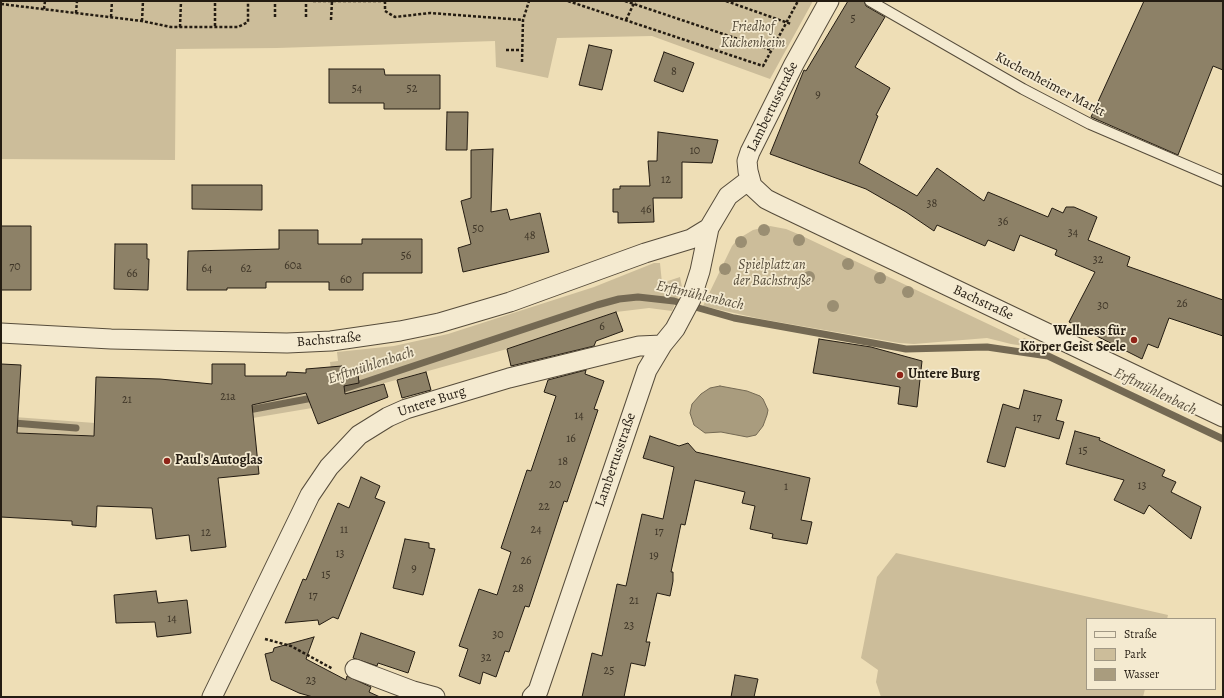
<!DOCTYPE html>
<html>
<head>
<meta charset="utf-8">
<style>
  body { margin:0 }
  #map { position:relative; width:1224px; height:698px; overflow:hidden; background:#eedeb6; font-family:Alegreya,serif }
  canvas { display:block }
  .frame { position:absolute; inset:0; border:2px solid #241c12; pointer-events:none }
  .legend { position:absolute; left:1086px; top:618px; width:130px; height:72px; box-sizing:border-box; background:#f4ead0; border:1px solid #a19884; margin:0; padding:5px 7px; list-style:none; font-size:12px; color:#241c12 }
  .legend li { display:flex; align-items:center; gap:8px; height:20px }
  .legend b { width:20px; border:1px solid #a19884 }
</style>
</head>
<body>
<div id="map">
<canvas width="1224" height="698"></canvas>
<div class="frame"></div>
<ul class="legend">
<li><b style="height:5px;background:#f4ead0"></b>Straße</li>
<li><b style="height:11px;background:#ccbd9a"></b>Park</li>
<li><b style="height:11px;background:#a99c7e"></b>Wasser</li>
</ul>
</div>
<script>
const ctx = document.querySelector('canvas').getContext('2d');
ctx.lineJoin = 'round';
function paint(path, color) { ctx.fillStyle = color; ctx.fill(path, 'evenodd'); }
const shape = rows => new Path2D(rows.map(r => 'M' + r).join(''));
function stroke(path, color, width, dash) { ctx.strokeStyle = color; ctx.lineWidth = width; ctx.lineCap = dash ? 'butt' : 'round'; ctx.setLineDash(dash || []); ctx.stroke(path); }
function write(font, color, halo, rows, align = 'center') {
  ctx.font = font + ' Alegreya,serif'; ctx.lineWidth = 3.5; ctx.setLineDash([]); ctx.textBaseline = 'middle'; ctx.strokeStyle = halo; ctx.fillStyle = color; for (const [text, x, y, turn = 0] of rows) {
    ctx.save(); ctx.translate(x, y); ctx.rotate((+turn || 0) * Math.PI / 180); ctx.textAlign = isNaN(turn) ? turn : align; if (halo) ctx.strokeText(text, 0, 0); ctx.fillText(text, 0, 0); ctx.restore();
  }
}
const green = shape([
  [1,1,813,1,770,79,652,36,557,38,548,78,496,67,495,41,277,48,176,49,175,160,1,159],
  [770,226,786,229,798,234,1022,340,1024,338,1050,350,1011,344,987,338,914,344,899,343,761,319,703,306,732,246,738,239,753,230],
  [654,263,660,263,662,283,680,277,682,287,672,311,649,308,616,312,507,349,367,388,312,408,140,437,1,432,1,416,95,423,211,412,327,389,333,387,330,362,338,361,337,352,394,346,448,334,594,287],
  [896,553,1168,615,1167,619,1087,619,1087,689,1145,689,1143,697,881,697,876,682,878,670,861,658,877,577]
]);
const water = shape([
  [720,386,747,391,760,396,763,399,768,410,767,415,763,426,756,435,747,437,721,432,705,433,694,425,690,413,692,404,701,394,710,388,720,386]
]);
const stream = shape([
  [335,392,597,305,619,299,638,297,674,301,734,318,906,349,987,347,1048,356,1223,439],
  [243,411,318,397],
  [1,422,76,428]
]);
const building = shape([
  [848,1,864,1,866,6,885,17,855,67,890,88,876,115,878,116,859,163,917,196,937,168,984,201,988,192,1048,217,1052,208,1063,213,1066,207,1074,207,1097,217,1088,240,1130,257,1127,266,1223,300,1223,336,1169,318,1158,348,1148,344,1142,359,1069,322,1095,272,1055,255,1057,250,1020,235,1014,251,988,240,985,246,937,225,934,231,906,212,866,189,770,154,804,70,806,71,848,1],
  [1144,1,1223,1,1223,70,1213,66,1178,155,1091,117,1144,1],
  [589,45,612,50,602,90,579,85,589,45],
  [664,52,694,63,683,92,654,81,664,52],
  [329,69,384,69,385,75,440,75,440,109,384,109,384,103,329,103,329,69],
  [447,112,468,112,467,150,446,150,447,112],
  [658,132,718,140,712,163,682,162,682,198,653,198,654,222,618,223,618,212,613,212,613,189,620,189,620,186,650,186,648,161,657,161,658,132],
  [493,149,491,212,507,209,510,220,540,213,549,252,463,272,458,248,471,244,461,201,471,198,471,150,493,149],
  [192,185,262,185,262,210,192,209,192,185],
  [1,226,31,226,31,290,1,290,1,226],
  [279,230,318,230,318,244,362,244,362,239,422,239,422,273,363,273,363,290,329,290,329,282,266,282,266,288,227,288,227,290,187,290,188,251,279,249,279,230],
  [115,244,147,244,147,259,149,259,148,290,114,289,115,244],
  [616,312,623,331,596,341,594,346,511,366,507,349,616,312],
  [819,339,871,347,922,361,917,407,898,404,900,387,813,373,819,339],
  [1,364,21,365,17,433,94,436,96,377,160,379,212,384,212,364,245,364,245,376,286,376,287,372,306,373,306,369,342,366,343,374,358,374,359,383,344,386,345,394,384,384,388,397,318,424,306,393,252,405,259,474,218,478,226,547,191,551,189,535,156,539,152,508,97,506,96,527,72,525,72,521,1,517,1,364],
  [586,370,585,374,604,381,594,409,598,410,567,502,564,501,529,607,525,606,509,652,505,651,496,677,483,672,480,684,459,676,468,649,459,646,479,589,497,595,511,552,501,548,527,470,531,471,556,396,544,392,548,380,586,370],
  [426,372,431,390,402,398,397,380,426,372],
  [1024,390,1062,400,1056,420,1064,422,1059,439,1016,427,1005,467,987,462,1003,404,1019,409,1024,390],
  [1075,431,1100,438,1099,440,1165,470,1162,476,1176,482,1171,492,1201,507,1191,539,1149,505,1144,514,1114,500,1124,480,1066,464,1075,431],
  [650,436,679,446,688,443,696,452,810,478,801,520,812,522,807,544,772,538,773,534,750,529,755,506,742,503,745,492,695,480,685,525,681,524,671,572,673,572,673,581,670,596,657,593,646,642,650,642,645,666,631,663,624,697,582,697,592,653,602,656,617,584,626,586,642,514,663,519,674,467,643,458,650,436],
  [361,477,380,486,375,498,385,502,338,619,333,617,319,625,318,620,285,623,303,579,306,580,338,503,349,508,361,477],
  [405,539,429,543,429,548,435,549,423,595,393,588,405,539],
  [156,591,158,603,187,600,191,633,157,637,155,622,116,623,114,595,156,591],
  [361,633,415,652,408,673,378,663,377,666,353,658,361,633],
  [314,637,306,659,346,680,347,676,371,687,369,692,380,697,313,697,299,693,271,680,265,654,273,652,274,648,314,637],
  [735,675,758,679,754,697,731,697,735,675]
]);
const path = shape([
  [313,1,385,1],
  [385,1,385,11,395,17,430,13,523,20],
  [568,1,763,66,798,1],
  [625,1,771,50],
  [726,1,791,24],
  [1,4,142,21,171,27,238,27,248,22,248,1],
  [44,9,45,1],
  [76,13,77,1],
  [111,17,112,1],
  [275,17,275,1],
  [306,17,306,1],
  [331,20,332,1],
  [626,20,635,1],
  [142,21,143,1],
  [215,26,215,1],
  [180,27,181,1],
  [506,50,523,50],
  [522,62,523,20,529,1],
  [265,639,291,646,333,669]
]);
const service = shape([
  [870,1,1023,89,1090,124,1223,181]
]);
const minor = shape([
  [829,1,794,64,750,152,747,161,748,171,752,186,766,199,776,204,1223,417],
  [1,333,111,339,287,343,331,341,400,331,439,323,510,302,645,253,691,239,709,228,728,196,749,180],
  [355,669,413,691,435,697],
  [212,697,310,495,329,467,359,435,388,417,406,409,509,378,639,346,662,345],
  [532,697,538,691,647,370,662,345,675,329,691,299,700,271,709,228]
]);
const trees = [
  [764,230],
  [799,240],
  [741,242],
  [848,264],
  [725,269],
  [809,277],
  [880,278],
  [908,292],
  [833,306]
];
const markers = [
  [1134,340,4,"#8f2418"],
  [900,375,4,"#8f2418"],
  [167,461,4,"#8f2418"]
];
const numberNames = [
  ["5",853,19],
  ["8",674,72],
  ["54",357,89],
  ["52",412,89],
  ["9",818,95],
  ["10",695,151],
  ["12",666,180],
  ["38",932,204],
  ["46",646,210],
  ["36",1003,222],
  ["50",478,229],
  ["34",1073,233],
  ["48",530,236],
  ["56",406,256],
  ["32",1098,260],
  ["60a",293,266],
  ["70",15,267],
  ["64",207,269],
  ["62",246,269],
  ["66",132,274],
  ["60",346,280],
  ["26",1182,304],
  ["30",1103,306],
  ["6",602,327],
  ["21a",228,397],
  ["21",127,400],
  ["14",579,416],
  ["17",1037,418],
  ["16",571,439],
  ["15",1083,451],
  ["18",563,462],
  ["20",555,485],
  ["13",1142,486],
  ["1",786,487],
  ["22",544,507],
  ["11",344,530],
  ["24",536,530],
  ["17",659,532],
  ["12",206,533],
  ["13",340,554],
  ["19",654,556],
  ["26",526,561],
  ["9",414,569],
  ["15",326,575],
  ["28",518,589],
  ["17",313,596],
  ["21",634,601],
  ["14",172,619],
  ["23",629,626],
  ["30",498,635],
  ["32",486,658],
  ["25",609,671],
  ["23",311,681]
];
const parkNames = [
  ["Friedhof",753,28],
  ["Kuchenheim",753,44],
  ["Spielplatz an",772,266],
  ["der Bachstraße",772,282]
];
const streetNames = [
  ["Kuchenheimer Markt",1050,85,28],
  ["Lambertusstraße",773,107,-64],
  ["Bachstraße",983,303,25],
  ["Bachstraße",329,340,-5],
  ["Untere Burg",432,402,-18],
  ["Lambertusstraße",616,460,-71]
];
const poiNames = [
  ["Wellness für",1126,332,"right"],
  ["Körper Geist Seele",1126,348,"right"],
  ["Untere Burg",908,375],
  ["Paul's Autoglas",175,461]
];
const waterNames = [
  ["Erftmühlenbach",700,296,13],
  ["Erftmühlenbach",371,366,-18],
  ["Erftmühlenbach",1155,392,26]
];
paint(green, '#ccbd9a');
paint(water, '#a99c7e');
stroke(water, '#746953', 1);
stroke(stream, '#746953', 7);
paint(building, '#8d8167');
stroke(building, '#241c12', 1);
stroke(service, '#564c3b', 12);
stroke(minor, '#564c3b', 21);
stroke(path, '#241c12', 2.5, [3, 2]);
stroke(service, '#f4ead0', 10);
stroke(minor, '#f4ead0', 19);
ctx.fillStyle = '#9a8e72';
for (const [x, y] of trees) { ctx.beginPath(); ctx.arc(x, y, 6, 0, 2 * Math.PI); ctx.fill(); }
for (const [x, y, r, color] of markers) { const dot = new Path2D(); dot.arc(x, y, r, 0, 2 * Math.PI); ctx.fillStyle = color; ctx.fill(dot); stroke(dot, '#f4ead0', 1.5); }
write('12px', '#3e3527', null, numberNames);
write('italic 14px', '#564c3b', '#f4ead0', parkNames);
write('14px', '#241c12', '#f4ead0', streetNames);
write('bold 14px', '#241c12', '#f4ead0', poiNames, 'left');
write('italic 15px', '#594f3d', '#f4ead0', waterNames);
</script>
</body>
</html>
